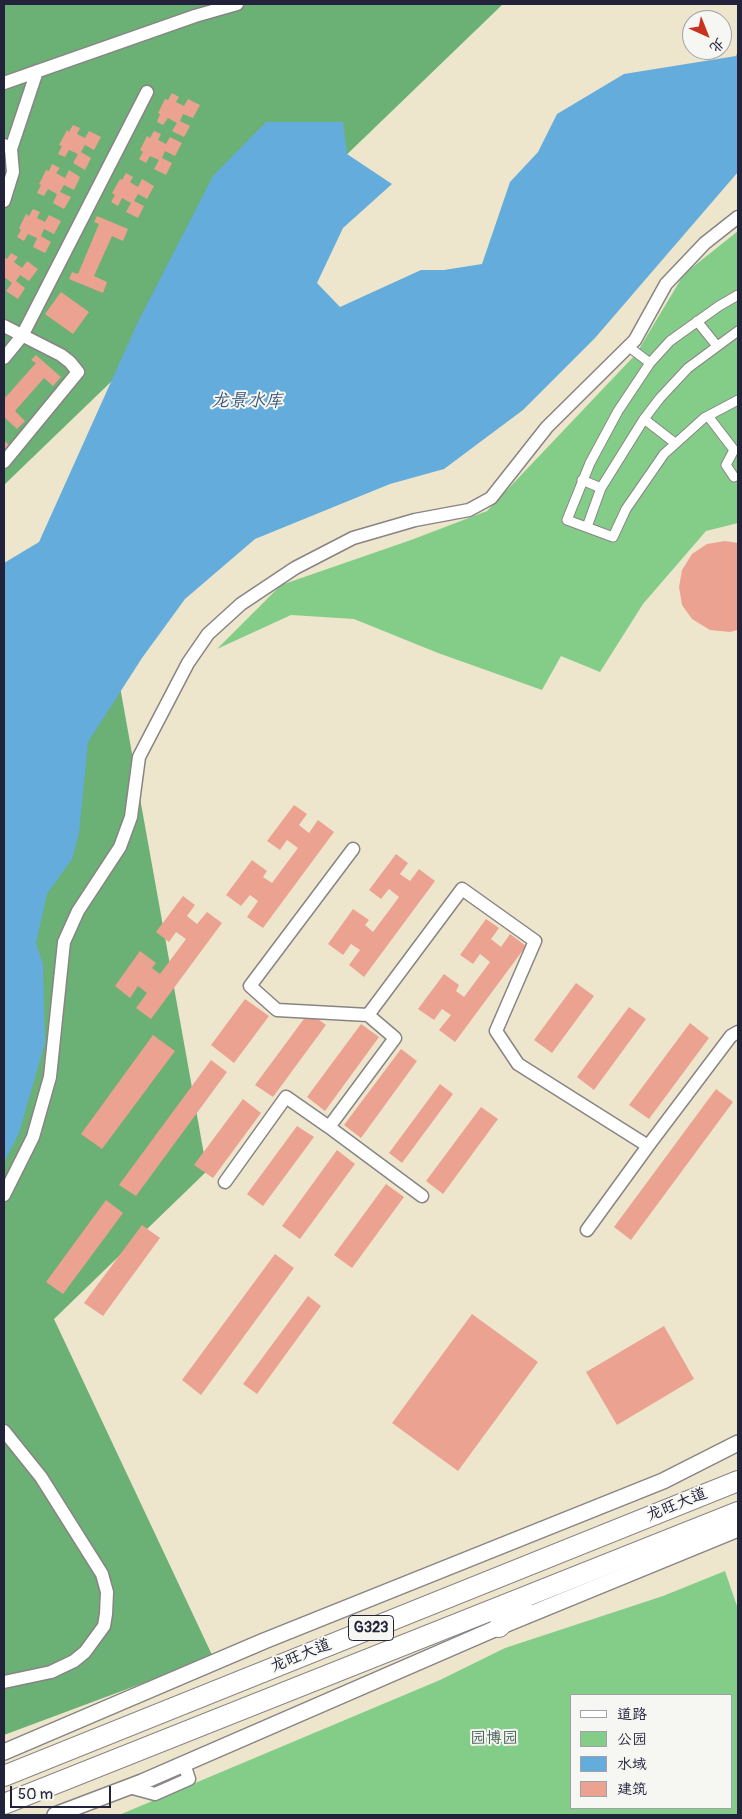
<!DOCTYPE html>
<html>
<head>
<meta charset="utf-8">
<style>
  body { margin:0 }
  #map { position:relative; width:742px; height:1819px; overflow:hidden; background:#eee6cc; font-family:Pangolin,"LXGW WenKai TC",sans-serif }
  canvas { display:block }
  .frame { position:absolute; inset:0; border:5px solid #22223b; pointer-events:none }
  .legend { position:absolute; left:570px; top:1694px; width:162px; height:115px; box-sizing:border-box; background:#f6f6f2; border:1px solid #a1a1a9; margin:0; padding:6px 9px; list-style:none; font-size:15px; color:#22223b }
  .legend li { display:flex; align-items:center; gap:10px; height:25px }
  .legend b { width:25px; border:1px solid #a1a1a9 }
  .north { position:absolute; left:682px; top:10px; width:50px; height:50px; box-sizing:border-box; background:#f6f6f2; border:1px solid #a1a1a9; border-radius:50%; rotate:136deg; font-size:14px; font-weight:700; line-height:20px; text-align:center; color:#22223b }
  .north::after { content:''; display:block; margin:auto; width:18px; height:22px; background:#c8321e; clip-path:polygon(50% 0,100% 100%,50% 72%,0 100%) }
  .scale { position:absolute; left:10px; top:1786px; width:101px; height:22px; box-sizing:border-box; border:2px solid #22223b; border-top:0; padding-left:6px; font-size:15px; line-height:18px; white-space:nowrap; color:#22223b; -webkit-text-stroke:4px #f6f6f2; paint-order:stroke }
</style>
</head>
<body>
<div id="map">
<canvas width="742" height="1819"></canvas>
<div class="frame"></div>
<ul class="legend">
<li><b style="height:6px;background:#fff"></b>道路</li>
<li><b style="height:14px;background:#84cd89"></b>公园</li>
<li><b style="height:14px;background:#64acdb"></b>水域</li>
<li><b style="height:14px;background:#eca291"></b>建筑</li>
</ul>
<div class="north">北</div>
<div class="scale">50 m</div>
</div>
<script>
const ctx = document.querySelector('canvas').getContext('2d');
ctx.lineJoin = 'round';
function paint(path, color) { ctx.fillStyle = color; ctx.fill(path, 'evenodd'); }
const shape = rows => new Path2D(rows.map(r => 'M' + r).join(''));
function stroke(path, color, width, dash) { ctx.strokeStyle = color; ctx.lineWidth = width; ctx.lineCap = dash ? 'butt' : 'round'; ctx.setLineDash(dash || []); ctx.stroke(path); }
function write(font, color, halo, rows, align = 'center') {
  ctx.font = font + ' Pangolin,"LXGW WenKai TC",sans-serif'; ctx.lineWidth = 4; ctx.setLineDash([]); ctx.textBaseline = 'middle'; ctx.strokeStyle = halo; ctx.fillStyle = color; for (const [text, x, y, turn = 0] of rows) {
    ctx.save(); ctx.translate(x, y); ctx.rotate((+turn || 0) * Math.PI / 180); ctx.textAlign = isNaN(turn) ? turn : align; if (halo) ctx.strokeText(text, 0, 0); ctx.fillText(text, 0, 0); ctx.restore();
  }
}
const green = shape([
  [738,231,738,523,706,531,643,604,600,672,561,656,542,690,438,653,354,619,291,615,217,649,281,585,411,540,487,511,636,354,684,274],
  [725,1571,738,1609,738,1815,119,1815,440,1680,505,1648,663,1596],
  [571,1695,731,1695,731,1808,571,1808]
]);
const forest = shape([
  [4,4,503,4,4,485],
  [117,670,207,1171,54,1319,213,1657,4,1735,4,735]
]);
const water = shape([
  [738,51,738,172,595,338,523,410,444,469,390,484,255,539,185,599,142,658,88,742,79,833,72,859,47,894,36,943,43,964,45,1043,19,1133,4,1163,4,563,39,542,137,324,213,176,266,122,343,122,347,154,392,184,343,228,317,283,340,307,421,270,444,270,482,264,510,182,538,152,557,114,624,74,736,56]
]);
const building = shape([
  [172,93,179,97,176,102,184,106,188,99,200,105,193,118,183,114,180,121,190,126,184,137,172,131,177,123,168,118,163,125,157,122,160,114,158,113,165,99,168,100],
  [73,125,80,128,77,134,85,138,89,131,101,137,94,150,85,145,81,152,91,158,85,170,73,163,78,154,69,150,65,157,58,154,62,146,59,145,67,130,69,132],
  [154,131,161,134,158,140,166,144,170,137,182,143,175,156,165,151,162,158,172,163,166,175,154,169,159,160,150,156,146,163,139,159,143,152,140,150,147,136,150,138],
  [52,164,60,168,56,173,65,178,69,170,80,177,74,190,64,185,60,192,71,197,64,209,53,203,57,194,48,189,44,196,37,193,41,185,39,184,46,170,49,171],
  [126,173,133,177,130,182,138,187,142,179,154,186,147,199,138,194,134,201,144,206,138,218,126,212,131,203,122,198,118,206,111,202,115,195,112,193,120,179,122,180],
  [33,209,40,212,37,218,45,222,49,215,61,221,54,234,44,229,41,236,51,242,45,253,33,247,37,238,28,234,24,241,17,237,21,230,19,228,26,214,29,216],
  [97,216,128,229,123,241,112,236,94,276,107,282,103,293,69,279,72,272,78,274,99,224,94,222],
  [11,253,18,257,14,262,22,268,27,261,38,269,29,281,20,275,16,281,25,288,18,299,6,291,12,283,4,277,4,257,7,259],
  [61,292,89,312,73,334,45,314],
  [36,355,61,377,53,386,44,378,15,411,25,421,17,429,4,417,4,399,36,363,31,360],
  [4,440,9,445,4,450],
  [725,541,738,543,738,630,730,632,710,630,692,619,682,605,679,587,682,570,692,554,707,544],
  [294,805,307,814,299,825,309,833,318,820,334,832,263,928,247,917,258,901,250,895,241,906,226,895,252,860,267,871,263,877,272,883,298,848,287,840,280,850,267,841],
  [396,854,408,863,400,874,410,881,419,869,435,881,364,977,349,965,360,950,351,944,343,955,328,944,353,909,369,920,365,925,373,932,399,897,389,889,381,899,369,890],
  [183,896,195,905,187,916,197,924,207,912,222,923,151,1019,136,1008,147,993,138,986,130,998,115,986,140,951,156,963,152,968,160,974,186,939,176,932,169,942,156,932],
  [486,919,499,928,491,939,501,947,510,934,526,946,455,1042,439,1030,451,1015,442,1009,434,1020,418,1009,444,974,459,985,456,991,464,997,490,962,480,954,473,964,460,955],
  [576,983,594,996,552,1053,534,1040],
  [245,999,269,1016,234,1063,211,1045],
  [629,1007,646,1019,594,1090,577,1077],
  [309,1012,326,1025,273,1097,255,1085],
  [690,1023,709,1038,649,1119,629,1105],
  [361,1024,379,1037,325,1111,307,1097],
  [153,1035,175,1051,102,1149,81,1134],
  [401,1049,417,1061,361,1138,344,1125],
  [211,1060,227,1072,136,1196,119,1185],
  [440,1084,453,1094,402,1163,389,1153],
  [716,1089,733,1102,631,1240,614,1227],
  [243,1099,261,1113,213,1178,194,1165],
  [481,1107,498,1119,443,1194,426,1181],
  [297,1126,314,1137,263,1206,247,1194],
  [337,1150,355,1164,300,1239,282,1226],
  [386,1184,404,1197,352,1268,334,1255],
  [106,1200,123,1213,63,1294,46,1282],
  [142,1225,160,1238,103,1316,84,1303],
  [275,1254,294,1268,201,1395,182,1380],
  [308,1296,321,1306,257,1394,243,1384],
  [472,1314,538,1362,458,1471,392,1423],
  [664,1326,694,1379,617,1425,586,1372]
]);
const pedestrian = shape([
  [738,295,719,306,670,341,650,363,618,411,590,463,567,520,613,537,626,509,664,454,704,418,738,400],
  [697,321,717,346],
  [629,347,650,363],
  [708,416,734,450,726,465,734,477],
  [675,443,644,419,660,398,688,368,738,331],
  [582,480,601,488],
  [587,527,601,488,644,419]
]);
const minor = shape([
  [4,83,195,16,237,4],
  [4,145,11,149,37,71],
  [4,201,13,172,11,149],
  [4,326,61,355,70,362,78,372,4,462],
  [4,358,22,336,147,92],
  [353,849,250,986,277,1010,368,1015,462,889,535,941,496,1031,518,1064,648,1146,587,1230],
  [368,1015,395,1038,329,1127,422,1196],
  [648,1146,731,1036,738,1032],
  [225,1182,286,1097,329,1127],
  [4,1195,33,1137,50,1077,64,942,78,911,120,847,131,817,139,757,188,663,208,634,241,604,295,568,353,538,415,520,469,510,491,498,547,427,635,340,666,284,705,243,738,217],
  [4,1431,41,1477,102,1574,107,1592,106,1614,104,1626,85,1652,74,1661,51,1672,4,1682],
  [129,1787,155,1794,189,1779,184,1764]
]);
const tertiary = shape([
  [4,1752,264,1641,663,1481,738,1443],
  [55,1815,142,1782,499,1627,738,1529]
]);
const trunk = shape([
  [499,1627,524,1599],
  [4,1776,738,1481],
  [4,1804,738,1512]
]);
const shields = [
  [371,1628,45]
];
const shieldNames = [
  ["G323",371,1628]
];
const streetNames = [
  ["龙旺大道",677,1505,-22],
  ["龙旺大道",301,1656,-22]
];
const parkNames = [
  ["园博园",494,1739]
];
const waterNames = [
  ["龙景水库",247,401]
];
paint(green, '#84cd89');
paint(forest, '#6bb075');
paint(water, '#64acdb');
paint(building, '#eca291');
stroke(pedestrian, '#888484', 11);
stroke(minor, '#888484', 15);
stroke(tertiary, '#888484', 18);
stroke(trunk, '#888484', 22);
stroke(pedestrian, '#fff', 9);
stroke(minor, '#fff', 12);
stroke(tertiary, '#fff', 15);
stroke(trunk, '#fff', 20);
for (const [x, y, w] of shields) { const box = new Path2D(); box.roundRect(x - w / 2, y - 12.5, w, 25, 4); ctx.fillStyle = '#f6f6f2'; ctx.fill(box); stroke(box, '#22223b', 1); }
write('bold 15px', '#22223b', null, shieldNames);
write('16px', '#22223b', '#f6f6f2', streetNames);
write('16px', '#445e56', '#f6f6f2', parkNames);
write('italic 18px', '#3c597b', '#f6f6f2', waterNames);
</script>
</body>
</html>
